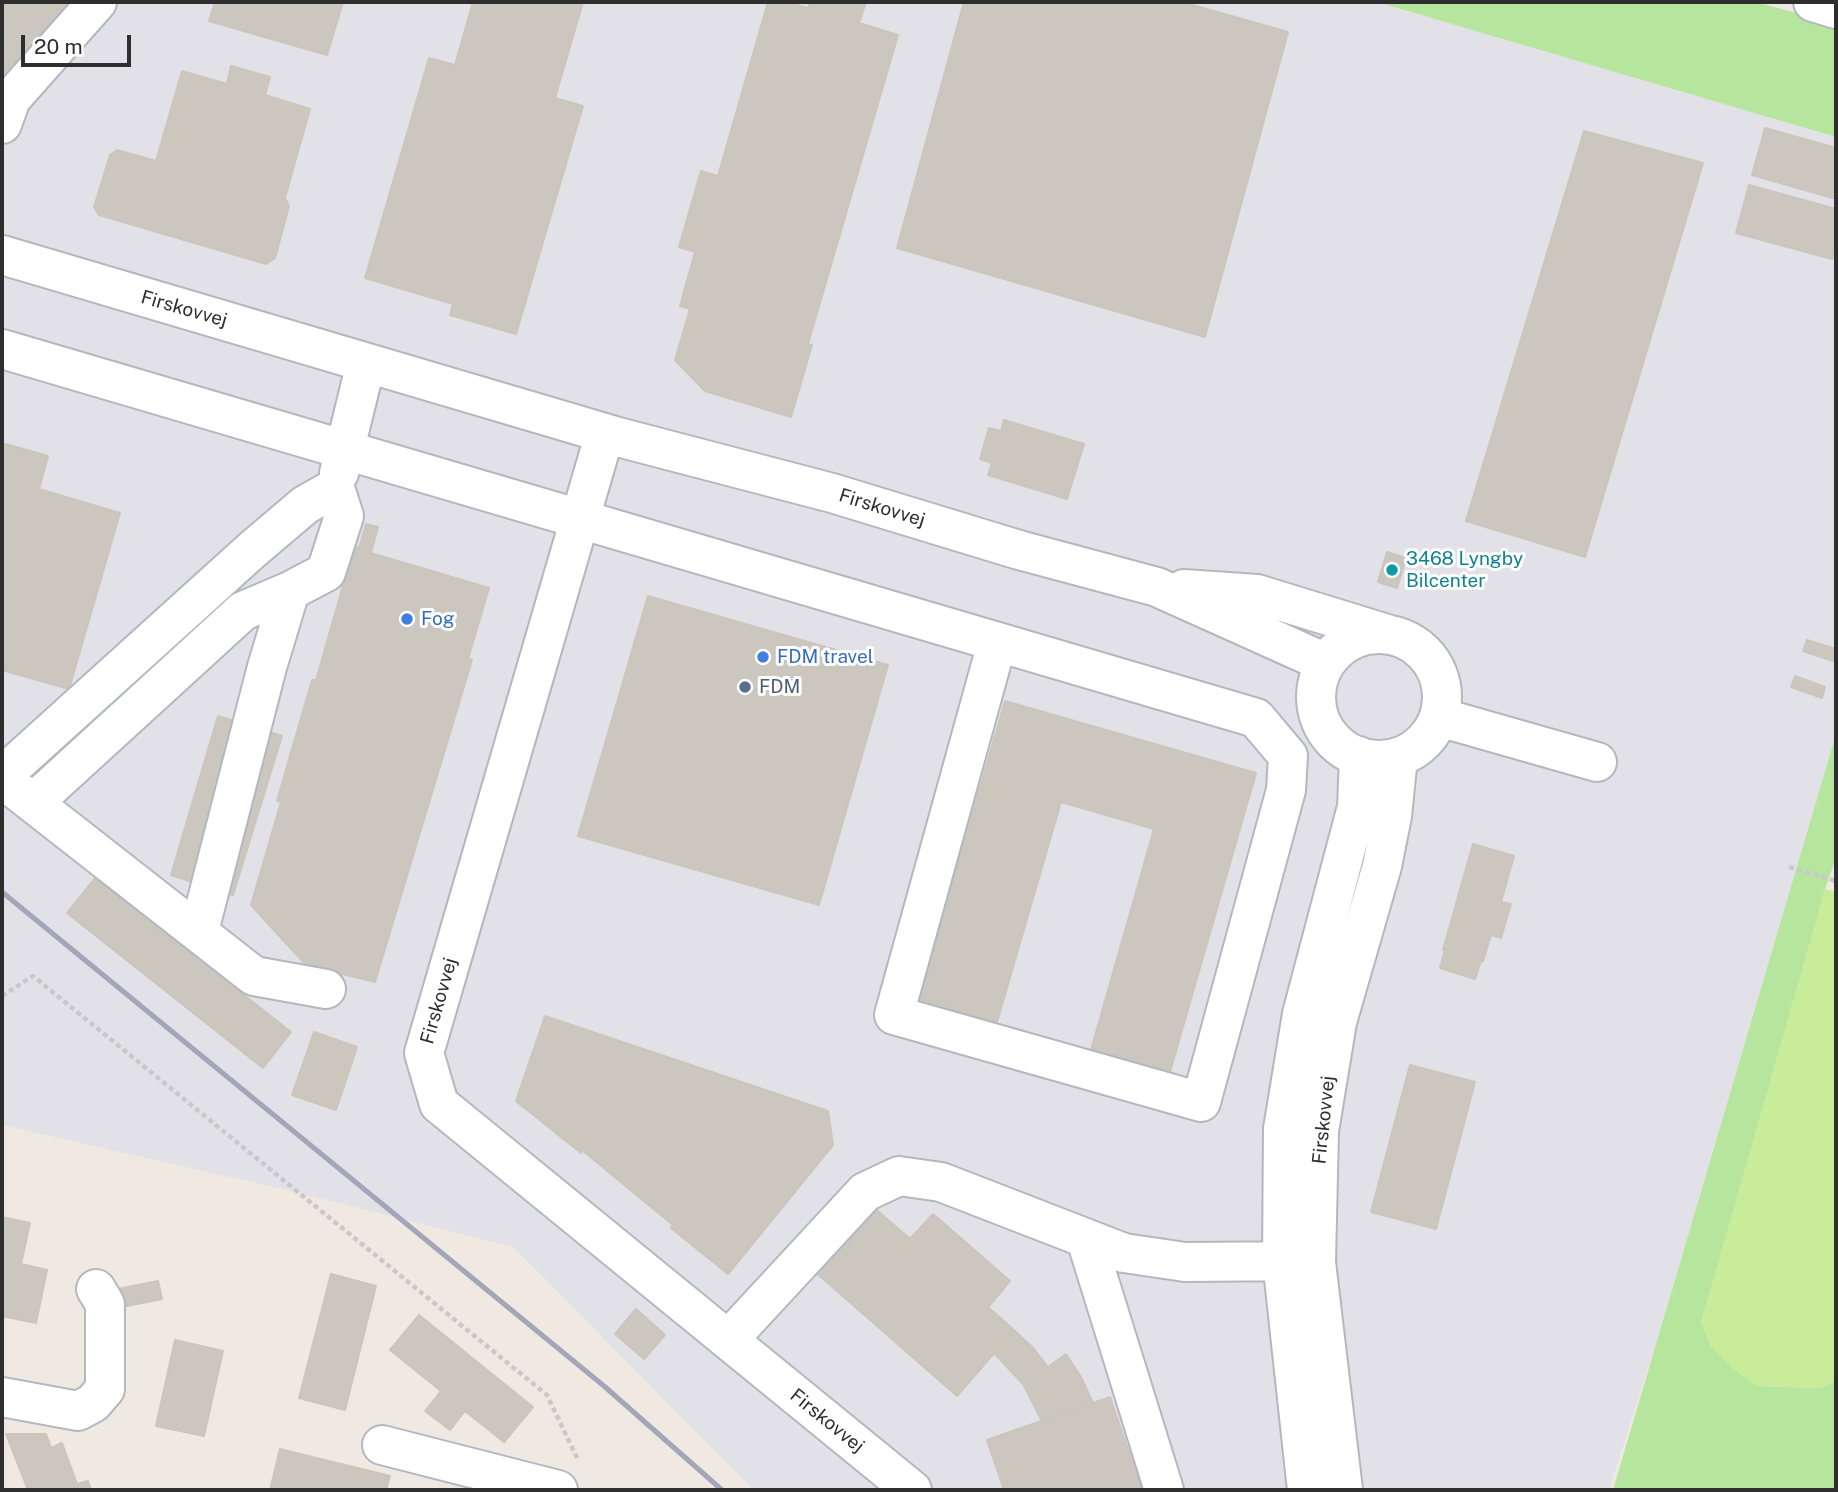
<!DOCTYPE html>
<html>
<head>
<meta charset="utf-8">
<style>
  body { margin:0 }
  #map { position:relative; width:1838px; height:1492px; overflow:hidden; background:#efe9e1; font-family:"Public Sans",sans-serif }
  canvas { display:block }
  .frame { position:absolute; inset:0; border:4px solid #2e2e2e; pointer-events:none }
  .scale { position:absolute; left:21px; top:35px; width:110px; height:32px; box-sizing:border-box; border:4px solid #2e2e2e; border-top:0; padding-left:9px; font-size:21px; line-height:24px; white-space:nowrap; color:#2e2e2e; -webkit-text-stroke:5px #fff; paint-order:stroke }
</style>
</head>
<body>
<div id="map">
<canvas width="1838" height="1492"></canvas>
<div class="frame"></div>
<div class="scale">20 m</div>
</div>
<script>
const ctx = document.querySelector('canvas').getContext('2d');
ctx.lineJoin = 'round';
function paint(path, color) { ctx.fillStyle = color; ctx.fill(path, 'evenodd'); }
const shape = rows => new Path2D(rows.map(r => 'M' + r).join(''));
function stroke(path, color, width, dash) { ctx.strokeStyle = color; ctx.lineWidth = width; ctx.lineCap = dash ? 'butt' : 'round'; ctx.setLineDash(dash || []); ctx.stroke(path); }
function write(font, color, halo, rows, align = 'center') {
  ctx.font = font + ' "Public Sans",sans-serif'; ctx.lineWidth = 6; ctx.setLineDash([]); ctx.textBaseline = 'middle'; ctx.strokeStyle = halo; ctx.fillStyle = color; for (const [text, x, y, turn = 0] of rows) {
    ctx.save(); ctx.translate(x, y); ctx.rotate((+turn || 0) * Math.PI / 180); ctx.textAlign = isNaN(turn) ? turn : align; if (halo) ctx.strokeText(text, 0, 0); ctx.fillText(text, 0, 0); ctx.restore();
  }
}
const industrial = shape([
  [2,2,1377,2,1836,137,1836,734,1658,1337,1609,1490,754,1490,513,1247,291,1191,2,1125]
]);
const green = shape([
  [1377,2,1756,2,1836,24,1836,137],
  [1836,734,1836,858,1825,889,1757,1386,1820,1388,1836,1380,1836,1490,1613,1490]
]);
const pitch = shape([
  [1825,889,1836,892,1836,1380,1820,1388,1757,1386,1732,1368,1711,1347,1701,1322]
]);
const building = shape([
  [2,2,71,2,2,89,2,2],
  [215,2,343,2,327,55,209,21,215,2],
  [473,2,583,2,555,98,583,106,516,334,450,315,453,304,365,278,429,58,455,65,473,2],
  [768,2,785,2,808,8,810,2,866,2,859,23,898,35,808,344,812,345,791,417,705,391,675,360,690,309,680,306,695,252,679,247,701,171,718,176,768,2],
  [964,2,1182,2,1288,32,1205,337,897,248,964,2],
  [231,66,270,77,265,95,310,109,285,198,289,206,275,258,266,264,99,215,94,207,110,155,117,150,156,161,182,71,227,84,231,66],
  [1765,128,1836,148,1836,199,1752,175,1765,128],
  [1584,131,1703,163,1585,557,1466,521,1584,131],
  [1749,185,1836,209,1836,243,1832,259,1736,233,1749,185],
  [1004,420,1084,444,1067,499,988,475,992,463,980,459,989,428,1001,431,1004,420],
  [2,443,48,456,39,489,120,513,69,689,2,670,2,443],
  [366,524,378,527,371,553,489,588,468,659,472,660,375,982,306,965,251,905,281,802,277,801,312,680,316,680,354,547,359,548,366,524],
  [1387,552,1406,558,1397,588,1378,582,1387,552],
  [648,596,888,665,819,905,578,836,648,596],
  [1807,640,1836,649,1833,661,1803,651,1807,640],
  [1795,676,1825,687,1822,698,1791,687,1795,676],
  [1005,701,1256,773,1170,1072,1091,1050,1154,829,1061,802,997,1022,919,999,1005,701],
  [218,716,282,736,233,895,171,875,218,716],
  [1473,844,1514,856,1501,902,1511,904,1501,938,1491,935,1483,961,1481,961,1475,979,1440,968,1445,950,1443,950,1473,844],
  [95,878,291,1032,263,1068,67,913,95,878],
  [545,1016,828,1111,833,1145,728,1274,671,1228,673,1225,582,1150,581,1153,516,1101,545,1016],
  [314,1032,357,1047,336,1110,292,1095,314,1032],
  [1410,1065,1475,1082,1436,1229,1371,1212,1410,1065],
  [871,1205,910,1239,933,1214,1010,1281,988,1307,1014,1330,957,1396,813,1270,871,1205],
  [2,1217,30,1223,21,1264,47,1270,36,1323,2,1316,2,1217],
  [331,1274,376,1286,345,1410,299,1398,331,1274],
  [158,1281,162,1299,122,1307,118,1289,158,1281],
  [636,1309,665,1335,644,1359,615,1334,636,1309],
  [419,1315,533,1407,504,1442,465,1411,450,1430,425,1411,441,1391,390,1350,419,1315],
  [1014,1330,1033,1348,1048,1367,1066,1354,1081,1377,1093,1403,1042,1421,1023,1384,994,1353,1014,1330],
  [175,1340,223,1351,204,1436,156,1426,175,1340],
  [1110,1397,1142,1490,1004,1490,987,1440,1110,1397],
  [6,1434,46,1434,51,1448,62,1443,77,1484,88,1481,91,1490,28,1490,6,1434],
  [280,1449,390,1476,386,1490,270,1490,280,1449]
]);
const path = shape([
  [1789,867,1836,881],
  [2,996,33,976,547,1395,577,1458]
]);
const minor = shape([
  [1813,2,1836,9],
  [2,124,11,99,97,2],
  [2,255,618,437,832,493,1019,550,1157,587,1326,663],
  [2,349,1256,718,1288,756,1286,790,1201,1102,894,1015,997,643],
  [605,433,424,1053,439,1104,912,1490],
  [339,473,366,363],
  [1184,589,1257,594,1387,634],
  '1316 697a63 63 0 1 1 126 0a63 63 0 1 1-126 0Z',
  [1439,717,1597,762],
  [2,776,252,550,305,505,335,488],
  [15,789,254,976,326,989],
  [34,802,243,611,290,591,326,572,344,516,335,488],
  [199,931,267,667,290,591],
  [1086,1239,1164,1490],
  [728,1340,865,1192,899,1176,941,1182,1124,1253,1185,1262,1307,1261],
  [2,1397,78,1411,93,1403,105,1389,105,1304,96,1289],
  [382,1445,558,1490],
  [1307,1490,1282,1260,1283,1129,1302,1014,1357,807,1359,756],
  [1343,1490,1316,1262,1319,1131,1337,1022,1382,866,1392,816,1398,757]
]);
const rail = shape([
  [2,892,604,1386,722,1490]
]);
const markers = [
  [1392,570,7,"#0f9aa8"],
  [407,619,7,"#3f7fe0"],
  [763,657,7,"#3f7fe0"],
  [745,687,7,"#5c6f8a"]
];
const streetNames = [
  ["Firskovvej",184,309,16],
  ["Firskovvej",882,508,17],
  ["Firskovvej",439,1001,-74],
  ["Firskovvej",1324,1120,-84],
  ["Firskovvej",827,1421,39]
];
const cultureNames = [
  ["3468 Lyngby",1406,559],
  ["Bilcenter",1406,581]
];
const shopNames = [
  ["Fog",421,619],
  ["FDM travel",777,657]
];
const serviceNames = [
  ["FDM",759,687]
];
paint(industrial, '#e3e1e8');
paint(green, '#b6e59e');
paint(pitch, '#c9ec9a');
paint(building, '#cbc7bf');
stroke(building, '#cbc5ba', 2);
stroke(minor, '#b4b7c1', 42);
stroke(path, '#c9c9c9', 4.5, [5, 3.5]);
stroke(minor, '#fff', 38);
stroke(rail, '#a3a6b8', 5);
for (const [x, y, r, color] of markers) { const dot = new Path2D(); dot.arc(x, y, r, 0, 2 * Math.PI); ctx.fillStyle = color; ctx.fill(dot); stroke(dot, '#fff', 2.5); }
write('19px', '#2e2e2e', '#fff', streetNames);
write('19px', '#0d838f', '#fff', cultureNames, 'left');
write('19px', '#366cbe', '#fff', shopNames, 'left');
write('19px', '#4e5e75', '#fff', serviceNames, 'left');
</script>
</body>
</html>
